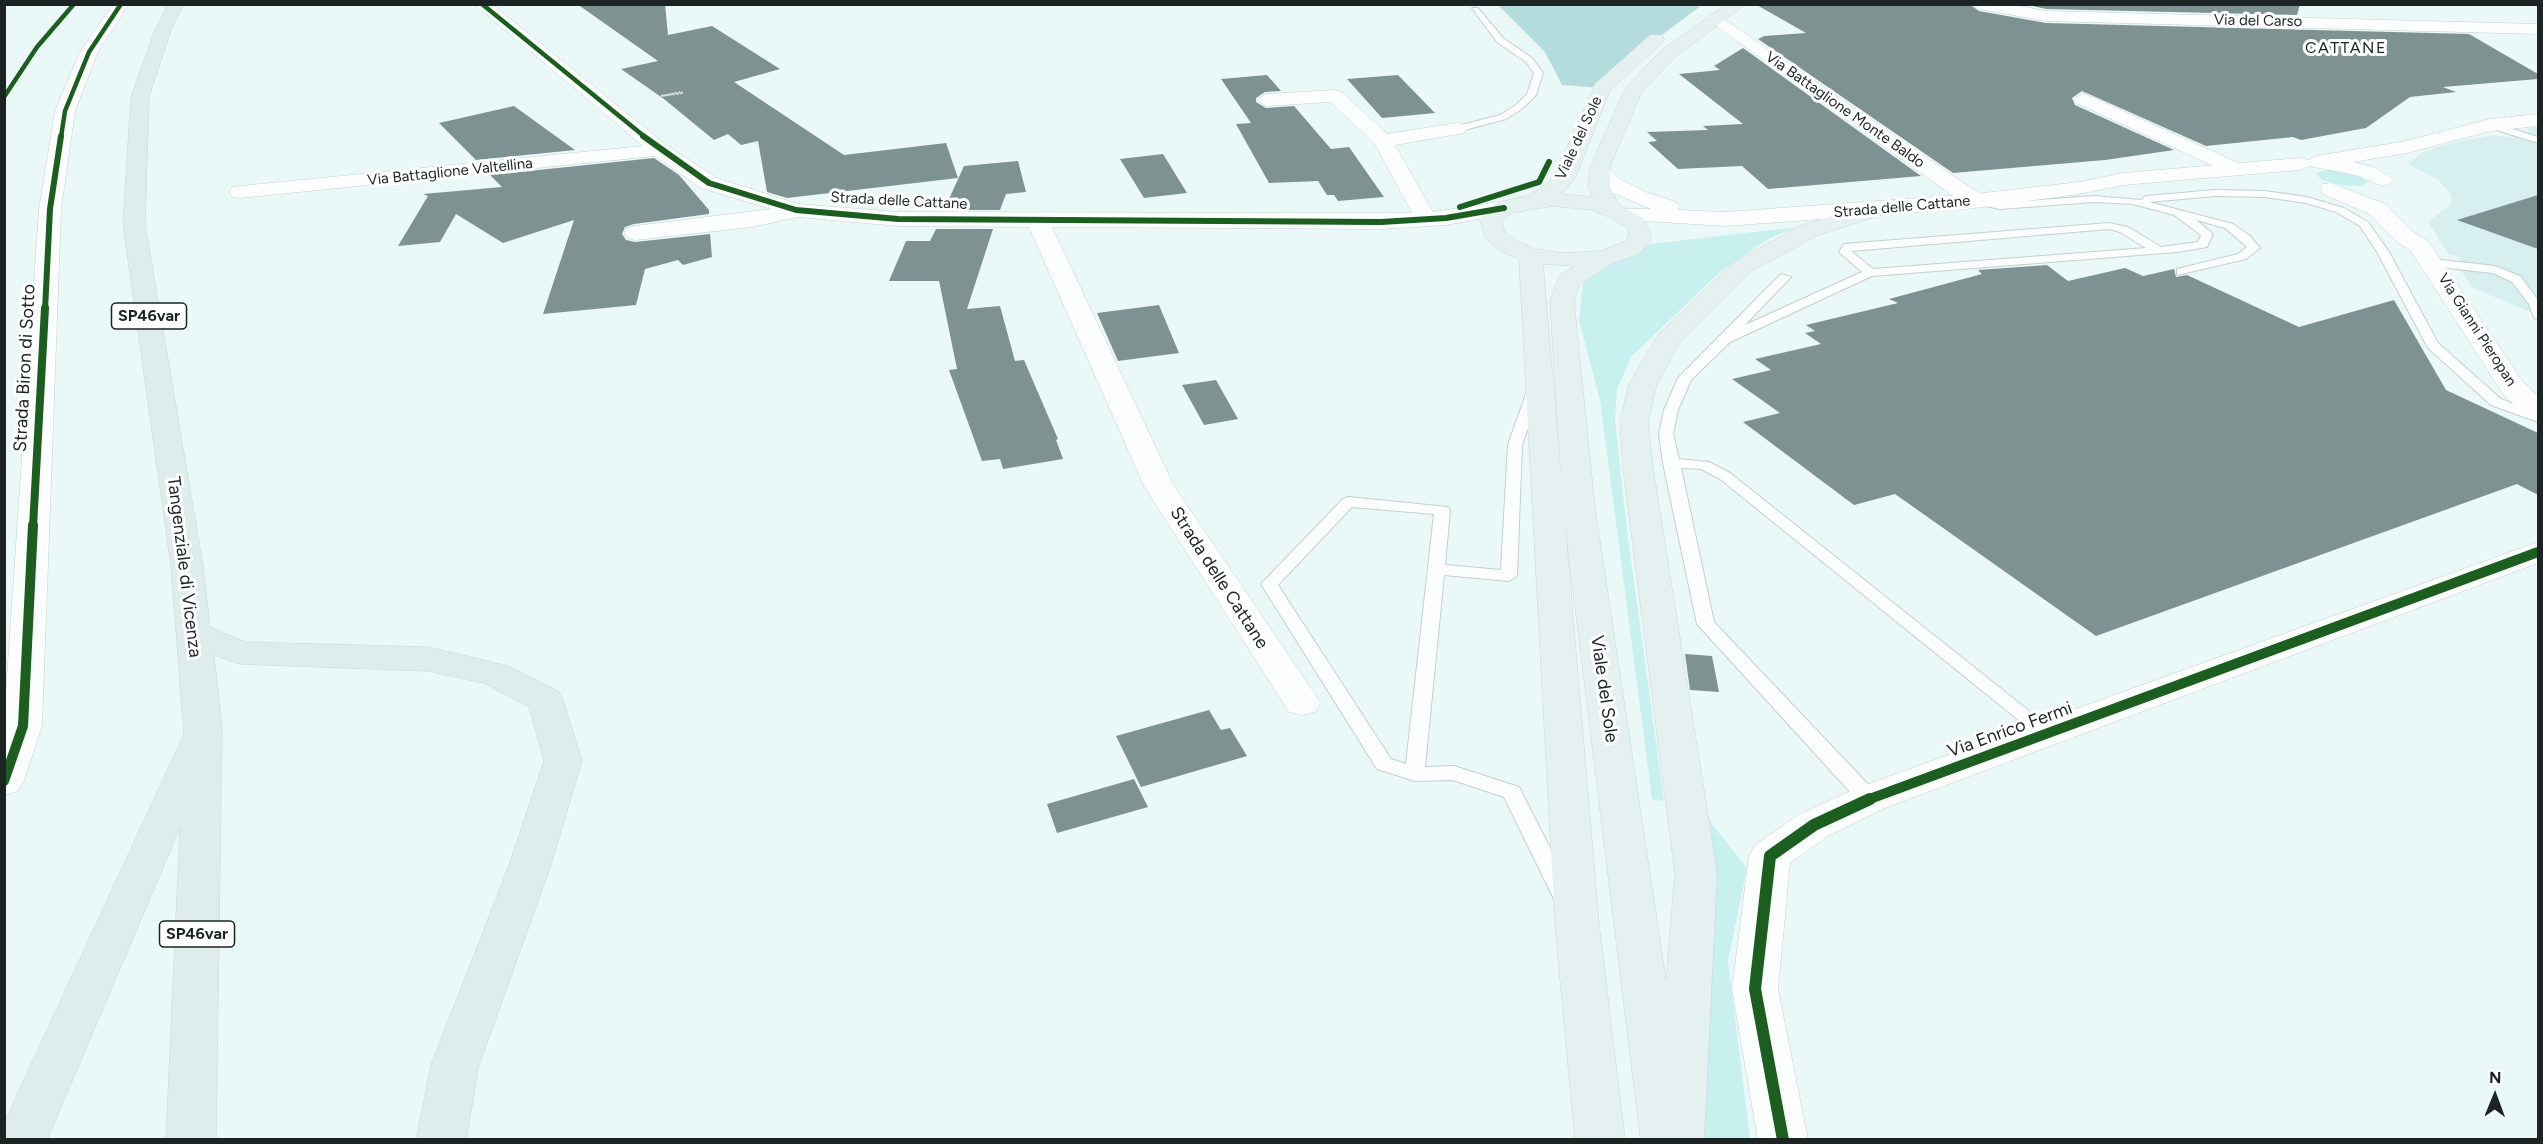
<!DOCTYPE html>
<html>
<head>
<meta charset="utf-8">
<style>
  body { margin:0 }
  #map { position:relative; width:2543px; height:1144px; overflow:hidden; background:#ebf8f8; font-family:Figtree,sans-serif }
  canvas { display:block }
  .frame { position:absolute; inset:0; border:6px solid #1b2323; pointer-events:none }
  .north { position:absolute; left:2465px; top:1066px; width:60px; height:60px; -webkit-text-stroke:4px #fff; paint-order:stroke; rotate:1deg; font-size:16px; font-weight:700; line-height:24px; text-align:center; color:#1b2323 }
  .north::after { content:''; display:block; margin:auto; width:21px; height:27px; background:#1b2323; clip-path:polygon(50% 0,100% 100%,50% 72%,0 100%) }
</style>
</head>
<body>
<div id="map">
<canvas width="2543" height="1144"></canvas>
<div class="frame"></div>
<div class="north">N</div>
</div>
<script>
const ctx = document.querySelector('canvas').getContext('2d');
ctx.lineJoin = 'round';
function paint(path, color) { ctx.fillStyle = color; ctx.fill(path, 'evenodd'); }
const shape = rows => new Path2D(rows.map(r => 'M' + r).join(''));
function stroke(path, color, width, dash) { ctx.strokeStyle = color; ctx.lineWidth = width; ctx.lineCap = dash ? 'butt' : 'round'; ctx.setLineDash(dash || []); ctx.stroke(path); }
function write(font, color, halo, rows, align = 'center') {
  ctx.font = font + ' Figtree,sans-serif'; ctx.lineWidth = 6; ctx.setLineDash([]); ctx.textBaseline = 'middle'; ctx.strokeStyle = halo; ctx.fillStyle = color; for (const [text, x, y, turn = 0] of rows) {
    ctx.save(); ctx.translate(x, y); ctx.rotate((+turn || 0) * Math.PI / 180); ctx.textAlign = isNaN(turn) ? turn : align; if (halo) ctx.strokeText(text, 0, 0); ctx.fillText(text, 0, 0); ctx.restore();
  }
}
const built = shape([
  [2538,125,2538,315,2473,288,2460,269,2467,269,2457,256,2449,255,2428,222,2451,204,2452,195,2438,180,2408,164,2422,152,2452,143,2493,135,2507,137,2529,132,2527,128]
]);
const green = shape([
  [2332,169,2352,172,2368,182,2360,186,2341,185,2322,180,2315,173],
  [1797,227,1766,240,1720,272,1632,356,1617,389,1615,421,1627,531,1664,800,1660,801,1652,799,1600,400,1579,320,1584,275,1651,244],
  [1703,800,1711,823,1747,868,1728,961,1750,1139,1700,1139]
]);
const forest = shape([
  [1498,5,1702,5,1647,46,1602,88,1562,85,1545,52]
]);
const building = shape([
  [577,4,665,4,668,35,712,26,780,69,734,82,844,155,946,143,958,178,787,198,767,192,758,141,741,145,728,134,714,140,664,99,621,69,658,61],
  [1755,4,1969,4,1979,11,2046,23,2469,34,2538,74,2538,79,2443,87,2456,92,2410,97,2366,128,2301,140,2293,137,2206,146,2082,91,2072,98,2075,105,2174,150,2105,160,1953,173,1758,39,1764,36,1806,33],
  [2024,4,2300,4,2297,15,2046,9],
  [1743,48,1921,176,1768,189,1742,166,1678,169,1648,142,1657,141,1647,132,1708,130,1703,126,1743,124,1679,74,1720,70,1714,66],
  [1267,75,1281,91,1265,92,1256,98,1256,102,1266,108,1294,106,1331,149,1349,147,1384,197,1338,201,1334,195,1327,195,1318,181,1269,183,1236,124,1251,123,1221,79],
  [1398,75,1435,113,1382,118,1347,79],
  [514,106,575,150,476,160,439,123],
  [1163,154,1187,193,1144,198,1120,159],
  [654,158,679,175,709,210,709,214,634,224,625,227,622,234,626,240,635,242,710,234,712,257,683,265,678,260,645,269,636,305,543,314,574,220,503,243,456,214,440,242,398,246,428,196,423,194,502,187,490,175],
  [1018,161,1026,192,1006,194,1000,210,944,210,964,166],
  [2538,195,2538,249,2457,220],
  [936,229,993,229,967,309,1000,306,1015,361,1024,360,1058,439,1056,440,1063,459,1003,469,1000,459,982,461,949,370,957,369,939,281,889,281,906,241,930,241],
  [2047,265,2068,281,2125,268,2143,276,2174,269,2176,277,2187,275,2299,327,2394,300,2446,390,2538,433,2538,495,2517,484,2096,636,1895,494,1854,505,1743,422,1780,413,1732,379,1771,370,1755,359,1821,344,1805,333,1815,331,1806,325,1898,303,1889,299,1982,274,1978,270],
  [1159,305,1179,353,1118,361,1097,313],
  [1216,380,1238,419,1204,425,1182,385],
  [1685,654,1712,656,1719,692,1690,690],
  [1209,710,1221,730,1230,728,1247,756,1141,787,1116,736],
  [1134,779,1148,807,1057,833,1047,804]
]);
const path = shape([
  [681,92,683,93,661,96,681,92]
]);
const service = shape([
  [1472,8,1478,8,1503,38,1532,58,1543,73,1536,95,1522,109,1506,119,1457,132,1452,129,1454,127,1500,115,1516,105,1527,94,1534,73,1526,62,1497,42,1472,8],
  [2490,122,2538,137,2538,143,2487,127,2487,123,2490,122],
  [2215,190,2265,191,2307,197,2344,208,2368,222,2389,252,2438,343,2501,399,2538,413,2538,422,2491,405,2428,348,2377,252,2360,226,2336,212,2306,203,2265,197,2215,196,2149,202,2233,224,2249,235,2260,248,2246,259,2177,275,2177,269,2238,254,2247,247,2225,228,2196,220,2213,234,2207,247,2177,252,1872,276,1730,342,1691,380,1678,410,1673,434,1679,459,1709,462,1730,473,2058,734,2056,739,2042,739,1720,479,1701,469,1681,468,1714,622,1881,798,1878,803,1871,805,1864,803,1851,793,1697,624,1663,463,1659,434,1664,410,1678,378,1781,274,1791,277,1745,325,1862,272,1839,252,1844,244,2109,223,2128,227,2161,247,2198,242,2201,235,2174,215,2133,204,2094,202,2000,209,1971,203,1971,199,2000,203,2094,196,2141,200,2146,196,2215,190],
  [2109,229,2120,232,2146,248,1873,269,1851,251,2109,229],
  [2433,259,2495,266,2520,276,2538,300,2538,319,2534,318,2529,304,2512,282,2493,273,2429,266,2429,260,2433,259],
  [1534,387,1541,391,1522,445,1517,576,1509,581,1444,575,1425,767,1454,766,1519,787,1573,893,1570,899,1562,901,1554,899,1504,797,1453,780,1415,781,1377,769,1261,584,1343,499,1348,497,1448,507,1450,510,1445,565,1501,570,1508,445,1527,391,1534,387],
  [1352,507,1434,514,1406,764,1391,759,1278,585,1352,507]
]);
const minor = shape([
  [474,4,492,4,666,145,717,178,798,204,898,212,1412,213,1375,144,1330,102,1266,106,1257,100,1266,94,1335,90,1342,92,1387,134,1457,123,1464,125,1467,129,1464,133,1395,145,1433,212,1504,201,1512,203,1515,208,1512,213,1446,225,1381,229,1052,227,1174,486,1315,694,1320,703,1315,712,1302,715,1289,712,1144,486,1029,227,898,226,798,217,752,227,635,240,627,238,624,233,627,228,635,226,771,209,701,188,655,156,240,198,232,197,229,192,232,187,240,186,643,146,474,4],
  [1971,4,2009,4,2046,11,2538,24,2538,34,2046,21,1979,9,1971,4],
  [1715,13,1983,196,1986,201,1983,206,1967,206,1709,21,1707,18,1709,15,1715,13],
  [2083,93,2241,164,2244,168,2241,172,2227,172,2076,103,2074,99,2083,93],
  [2538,542,2538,563,1885,808,1828,836,1790,863,1778,989,1808,1140,1758,1140,1732,989,1749,856,1755,845,1800,814,1857,788,2538,542]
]);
const tertiary = shape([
  [113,4,129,4,98,52,75,111,61,209,42,726,24,781,18,791,4,795,4,721,39,209,55,111,80,52,113,4],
  [2538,114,2538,126,2491,131,2407,153,2353,162,2373,167,2389,176,2393,180,2389,184,2382,186,2359,176,2309,166,2300,170,2123,185,2079,194,1975,208,1725,226,1614,219,1611,214,1614,209,1651,209,1604,189,1589,170,1592,166,1606,166,1620,179,1648,193,1676,202,1679,207,1677,210,1725,212,1975,194,2079,182,2123,173,2300,158,2308,160,2317,156,2406,141,2490,119,2538,114],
  [2331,183,2385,204,2412,231,2428,241,2523,382,2538,396,2538,419,2528,417,2503,394,2411,251,2396,241,2369,214,2323,194,2320,189,2323,184,2331,183]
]);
const primary = shape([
  [1727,4,1746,4,1675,57,1641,93,1610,167,1610,187,1619,205,1643,218,1651,233,1650,242,1639,254,1613,263,1579,285,1574,301,1595,509,1666,981,1675,873,1623,468,1620,421,1629,384,1659,334,1734,262,1800,226,1873,203,1881,205,1884,210,1881,215,1816,236,1750,272,1679,344,1657,384,1648,421,1653,468,1717,873,1704,1140,1642,1140,1640,1135,1565,524,1599,924,1625,1140,1575,1140,1555,924,1519,259,1502,252,1485,238,1480,219,1496,203,1530,195,1546,184,1555,174,1595,84,1650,35,1662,35,1664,39,1662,43,1610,90,1576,176,1562,194,1593,197,1588,187,1590,167,1626,87,1663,49,1727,4],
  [1552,206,1592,210,1614,219,1626,227,1629,233,1627,240,1602,251,1561,253,1536,249,1518,242,1504,231,1502,221,1512,213,1552,206],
  [1543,264,1575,266,1559,276,1550,301,1561,476,1543,264]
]);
const trunk = shape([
  [168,4,184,4,171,30,149,97,145,224,203,566,210,627,245,642,428,647,508,666,558,691,563,700,582,761,550,868,479,1065,466,1140,416,1140,431,1065,508,868,544,761,529,707,484,683,428,671,240,664,214,655,222,728,216,1140,166,1140,180,828,47,1140,4,1140,4,1123,184,734,171,566,123,224,131,97,155,30,168,4]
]);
const cyclewayFar4 = shape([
  [482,4,645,137],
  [4,97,37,47,74,4],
  [61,137,65,111,89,52,121,4]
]);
const cyclewayFar3 = shape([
  [643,136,709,183,796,210,898,219,1381,222,1446,218,1504,208],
  [1460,207,1539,182,1549,162],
  [45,310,50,209,61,136]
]);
const cyclewayFar2 = shape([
  [33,527,45,308]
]);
const cyclewayFar1 = shape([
  [4,781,23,726,33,525],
  [1867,800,2538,552]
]);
const cycleway = shape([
  [1783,1140,1755,989,1770,856,1814,825,1870,799]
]);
const farStreetnames = [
  ["Via del Carso",2258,21,1],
  ["Via Battaglione Monte Baldo",1845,110,35],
  ["Viale del Sole",1579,138,-65],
  ["Via Battaglione Valtellina",450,172,-6],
  ["Strada delle Cattane",899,201,3],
  ["Strada delle Cattane",1902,207,-5],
  ["Via Gianni Pieropan",2477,330,57]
];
const farNeighbourhoodnames = [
  ["CATTANE",2346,48]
];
const shields = [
  [149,316,75],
  [197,934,75]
];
const shieldNames = [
  ["SP46var",149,316],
  ["SP46var",197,934]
];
const streetNames = [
  ["Strada Biron di Sotto",25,368,-87],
  ["Tangenziale di Vicenza",184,567,83],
  ["Strada delle Cattane",1219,578,57],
  ["Viale del Sole",1604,689,82],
  ["Via Enrico Fermi",2010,730,-20]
];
paint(built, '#d7efef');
paint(green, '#c8f0ef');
paint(forest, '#b5dcdc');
paint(building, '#7f9292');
stroke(service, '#c5cfcf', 2);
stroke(minor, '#c5cfcf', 1);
stroke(tertiary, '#c5cfcf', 1);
stroke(primary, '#cfd5d5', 1);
stroke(trunk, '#cfd5d5', 1);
stroke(path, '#d8dddd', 2, [2, 1.5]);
paint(service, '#fcfefe');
paint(minor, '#fcfefe');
paint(tertiary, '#fcfefe');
paint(primary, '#e5f1f0');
paint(trunk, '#deecec');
stroke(cyclewayFar4, '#1b5e20', 4.5);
stroke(cyclewayFar3, '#1b5e20', 6);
stroke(cyclewayFar2, '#1b5e20', 8);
stroke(cyclewayFar1, '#1b5e20', 10);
stroke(cycleway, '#1b5e20', 12);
write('15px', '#1b2323', '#fff', farStreetnames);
ctx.letterSpacing = '1.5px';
write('16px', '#1b2323', '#fff', farNeighbourhoodnames);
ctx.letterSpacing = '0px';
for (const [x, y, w] of shields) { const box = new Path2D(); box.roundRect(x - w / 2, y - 13, w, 26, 4.5); ctx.fillStyle = '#fff'; ctx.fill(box); stroke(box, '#1b2323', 1.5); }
write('bold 16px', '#1b2323', null, shieldNames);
write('18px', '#1b2323', '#fff', streetNames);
</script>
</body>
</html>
